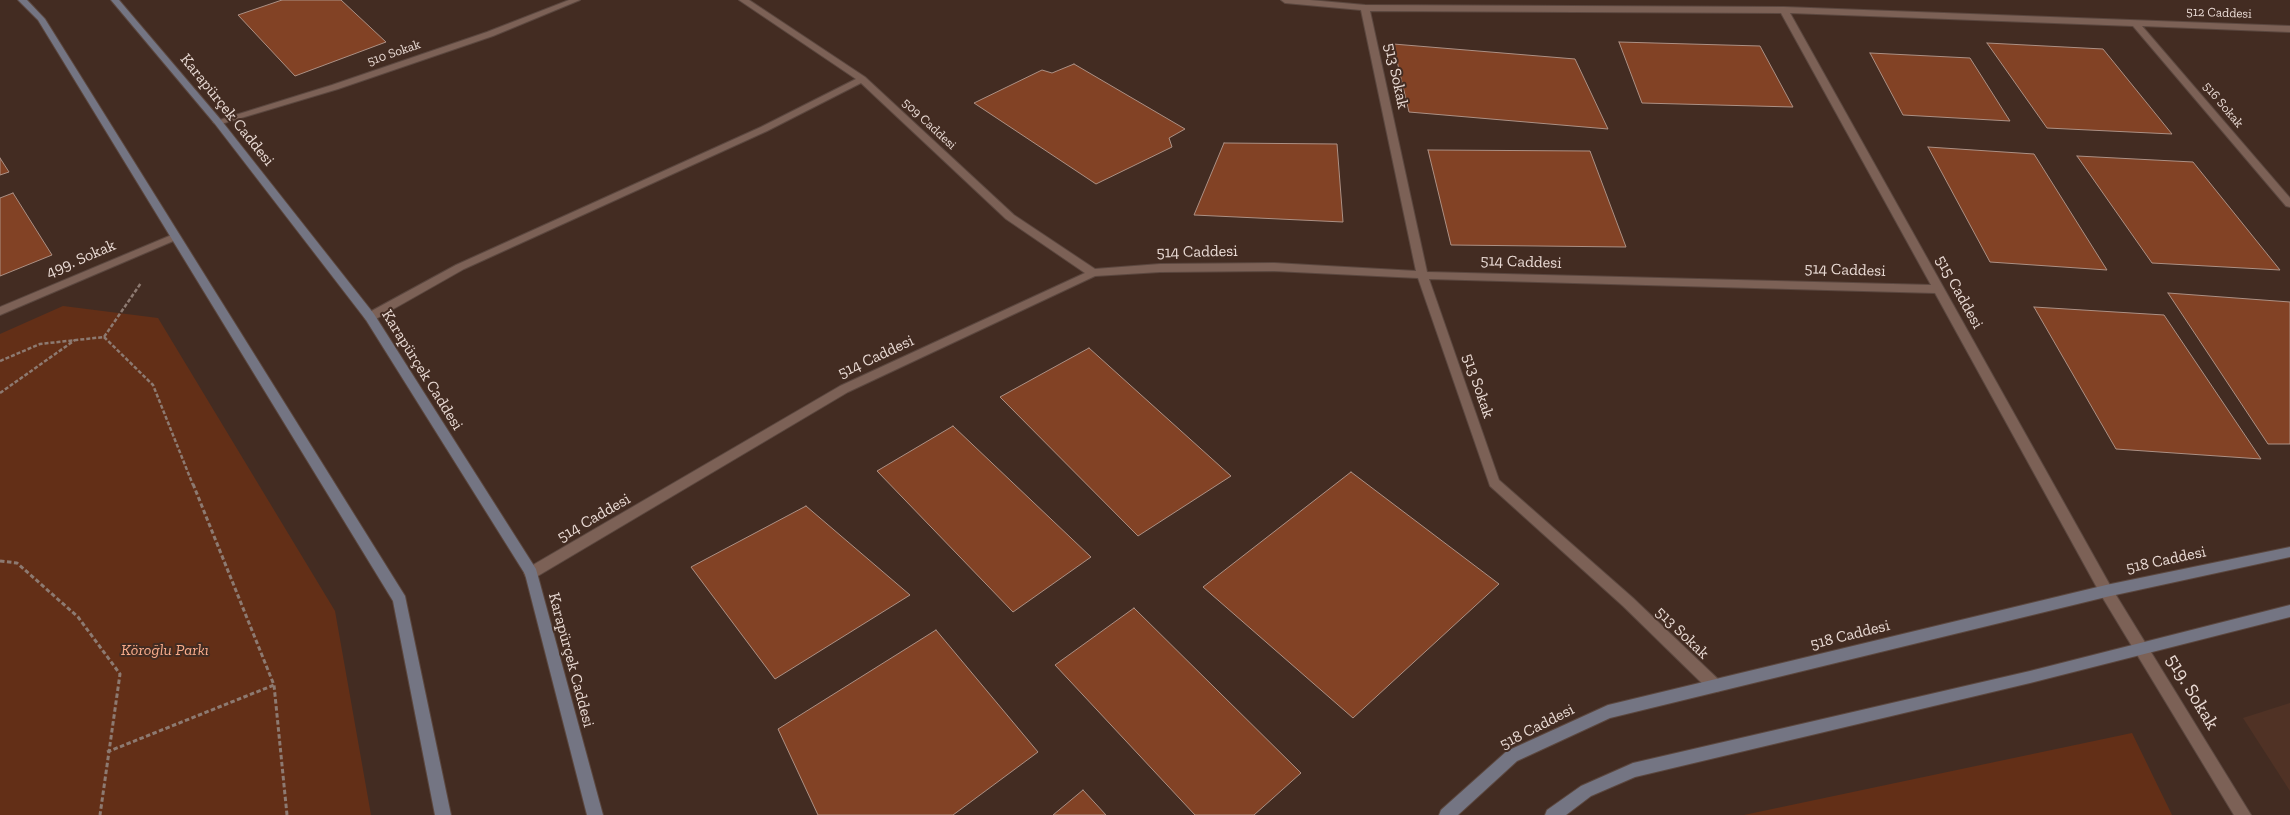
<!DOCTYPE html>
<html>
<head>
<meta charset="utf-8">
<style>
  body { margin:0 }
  canvas { display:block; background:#432c22 }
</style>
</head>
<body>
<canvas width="2290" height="815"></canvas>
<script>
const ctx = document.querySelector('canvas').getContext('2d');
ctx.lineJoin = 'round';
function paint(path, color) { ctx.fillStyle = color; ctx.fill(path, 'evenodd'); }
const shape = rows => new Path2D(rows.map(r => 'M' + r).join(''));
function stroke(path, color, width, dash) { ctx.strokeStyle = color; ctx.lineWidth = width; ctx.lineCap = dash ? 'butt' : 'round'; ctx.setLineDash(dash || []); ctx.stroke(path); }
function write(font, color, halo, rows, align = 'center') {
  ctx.font = font + ' "Zilla Slab",serif'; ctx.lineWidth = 4; ctx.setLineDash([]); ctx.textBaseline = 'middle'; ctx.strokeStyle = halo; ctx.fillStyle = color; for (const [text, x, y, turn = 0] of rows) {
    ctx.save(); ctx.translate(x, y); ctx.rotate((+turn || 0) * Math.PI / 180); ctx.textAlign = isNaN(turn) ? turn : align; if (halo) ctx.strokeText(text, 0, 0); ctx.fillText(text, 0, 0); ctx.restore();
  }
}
const built = shape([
  [2290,703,2290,791,2243,718]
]);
const green = shape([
  [63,306,158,318,335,611,371,815,0,815,0,334],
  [2132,733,2172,815,1744,815]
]);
const building = shape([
  [282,0,341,0,386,42,295,76,238,15,282,0],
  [1619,42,1760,46,1793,107,1642,103,1619,42],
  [1987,43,2103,49,2172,134,2047,128,1987,43],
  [1393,44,1575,59,1608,129,1409,112,1393,44],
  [1870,53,1970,58,2010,121,1903,115,1870,53],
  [1074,64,1185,129,1169,138,1172,147,1096,184,974,103,1042,70,1052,73,1074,64],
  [1224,143,1337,144,1343,222,1194,215,1224,143],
  [1928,147,2034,154,2107,270,1990,262,1928,147],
  [1428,150,1590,151,1626,247,1451,245,1428,150],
  [2077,156,2193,162,2280,270,2152,263,2077,156],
  [0,158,9,172,0,175,0,158],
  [13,193,52,255,0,276,0,198,13,193],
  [2168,293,2290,302,2290,444,2268,444,2168,293],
  [2034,307,2164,315,2261,459,2116,449,2034,307],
  [1089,348,1231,476,1138,536,1000,397,1089,348],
  [953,426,1091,557,1013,612,877,471,953,426],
  [1351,472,1499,584,1353,718,1203,587,1351,472],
  [806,506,910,595,775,679,691,567,806,506],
  [1134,608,1301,773,1254,815,1195,815,1055,665,1134,608],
  [936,630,1038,752,953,815,818,815,778,729,936,630],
  [1083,790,1106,815,1053,815,1083,790]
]);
const pathFar1 = shape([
  [104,337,153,385,193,485],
  [0,361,40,344,104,337,141,283],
  [0,393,75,340]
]);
const path = shape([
  [193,484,274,685,287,815],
  [0,561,17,563,78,617,120,674,100,815],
  [107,752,274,685]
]);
const street = shape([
  [569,0,580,0,493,36,338,89,221,124,218,125,213,122,332,85,487,32,569,0],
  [739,0,749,0,865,77,1014,215,1095,269,1160,264,1274,263,1416,271,1361,10,1285,3,1281,0,1310,0,1365,5,1784,7,2290,26,2290,32,2142,26,2290,198,2290,207,2286,206,2133,26,1790,13,2111,587,2251,815,2234,815,2101,595,1935,293,1429,279,1499,480,1633,598,1720,681,1722,686,1720,691,1715,692,1710,691,1623,606,1490,486,1418,278,1274,271,1160,272,1095,276,848,392,536,577,531,579,526,577,524,573,526,569,840,386,1085,273,1006,219,861,83,767,131,464,269,374,320,366,320,364,317,366,314,456,265,761,127,856,79,739,0],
  [1370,11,1781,13,1931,285,1427,272,1370,11],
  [174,234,179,237,178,239,0,315,0,307,174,234]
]);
const secondary = shape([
  [18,0,27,0,45,19,405,596,451,815,435,815,393,601,38,20,18,0],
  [111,0,119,0,221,120,374,314,536,569,603,815,587,815,525,574,366,320,215,124,111,0],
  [2290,547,2290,557,2106,597,1610,718,1517,761,1458,815,1439,815,1441,810,1507,751,1608,705,2106,585,2290,547],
  [2290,605,2290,617,2030,683,1635,777,1591,796,1566,815,1545,815,1547,810,1581,786,1633,763,2030,671,2290,605]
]);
const farStreetnames = [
  ["512 Caddesi",2219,13,2],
  ["510 Sokak",394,53,-19],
  ["516 Sokak",2223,105,50],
  ["509 Caddesi",929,124,43]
];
const streetNames = [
  ["513 Sokak",1396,76,78],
  ["Karapürçek Caddesi",227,110,51],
  ["514 Caddesi",1197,252,-1],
  ["499. Sokak",81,259,-23],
  ["514 Caddesi",1521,262,2],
  ["514 Caddesi",1845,270,2],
  ["515 Caddesi",1959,292,61],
  ["514 Caddesi",876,357,-25],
  ["Karapürçek Caddesi",422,370,58],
  ["513 Sokak",1478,386,71],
  ["514 Caddesi",594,518,-30],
  ["518 Caddesi",2166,560,-12],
  ["513 Sokak",1682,633,44],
  ["518 Caddesi",1850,635,-14],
  ["Karapürçek Caddesi",571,660,75],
  ["518 Caddesi",1537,727,-27]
];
const parkNames = [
  ["Köroğlu Parkı",165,650]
];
const nearStreetnames = [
  ["519. Sokak",2192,692,59]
];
paint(built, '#503225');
paint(green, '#632f17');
paint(building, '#824225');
stroke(building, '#ac9084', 1);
stroke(street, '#5b473f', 2);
stroke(secondary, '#5b473f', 2);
stroke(pathFar1, '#8d7a71', 2.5, [4, 2]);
stroke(path, '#8d7a71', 3, [4.5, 2.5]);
paint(street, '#7c6156');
paint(secondary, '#747583');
write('13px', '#e9dad4', '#432c22', farStreetnames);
write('16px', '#e9dad4', '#432c22', streetNames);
write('italic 16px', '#faad8c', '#432c22', parkNames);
write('19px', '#e9dad4', '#432c22', nearStreetnames);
</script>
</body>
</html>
